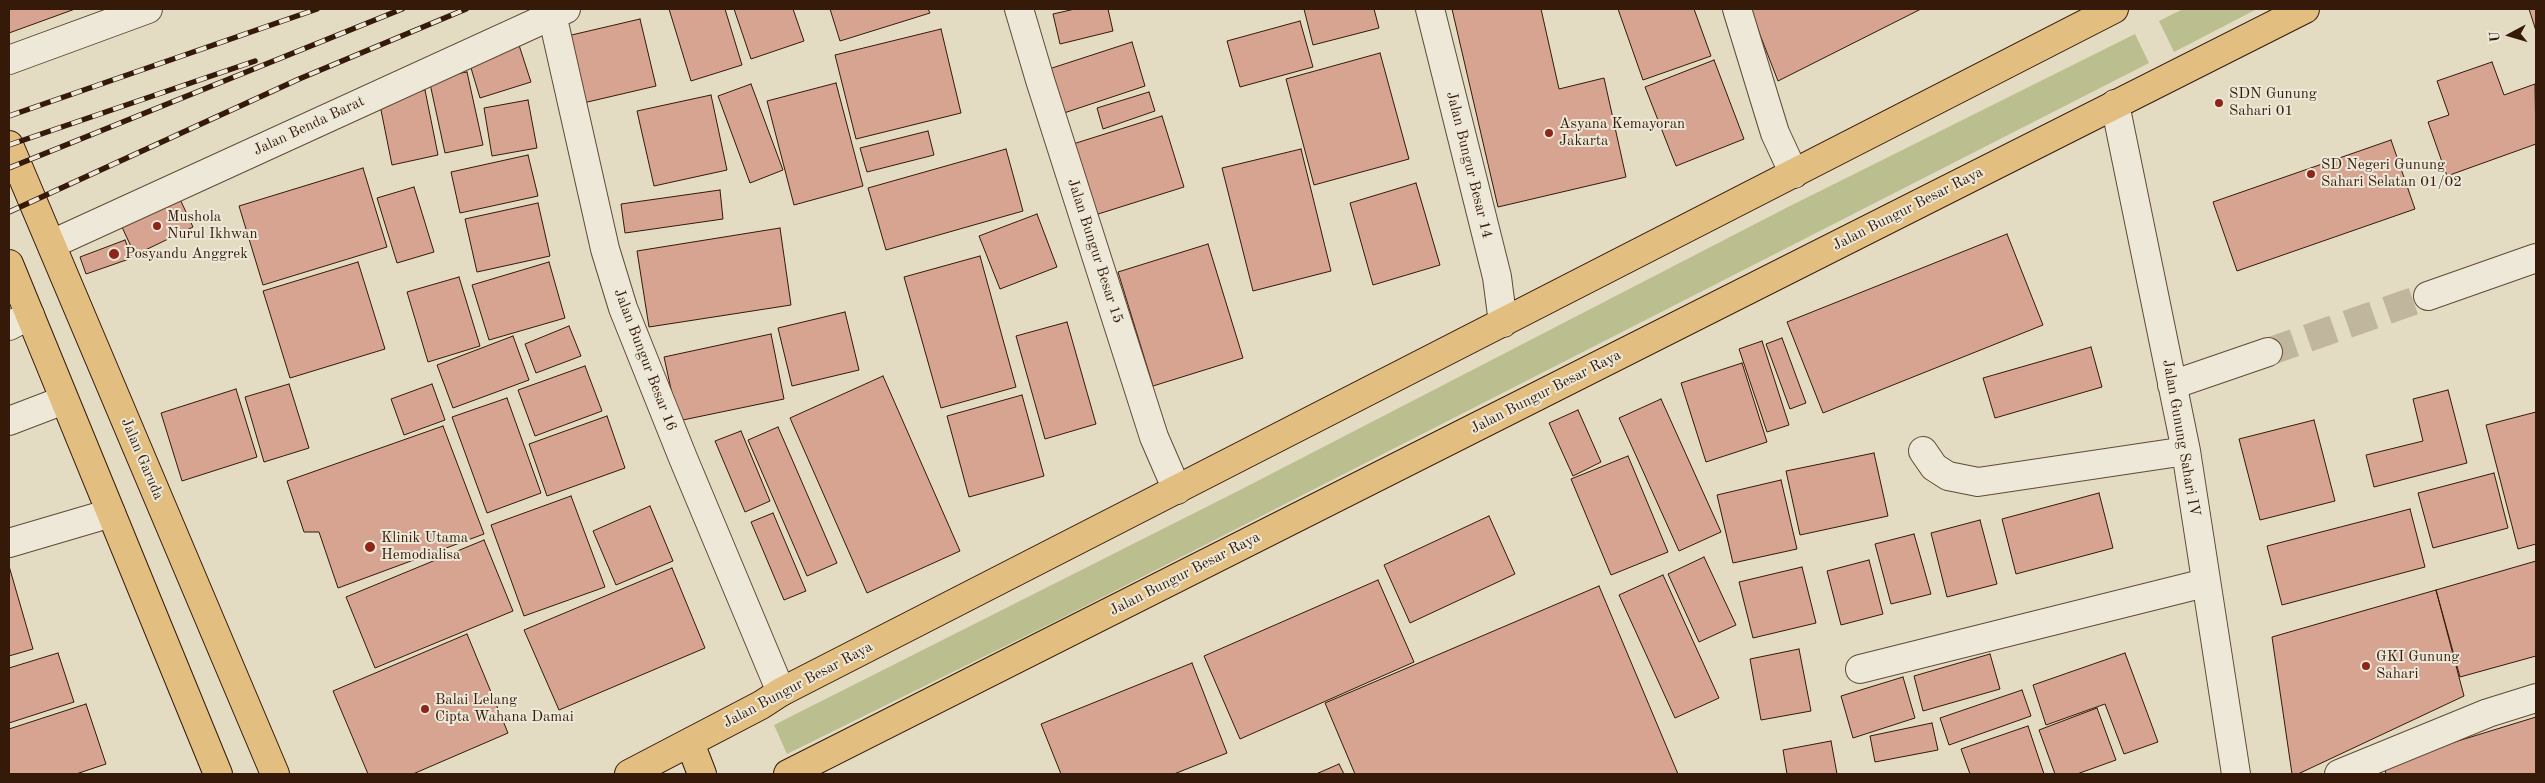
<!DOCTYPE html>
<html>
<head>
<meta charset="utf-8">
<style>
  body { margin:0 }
  #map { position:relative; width:2545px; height:783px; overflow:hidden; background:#e3dcc2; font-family:"Old Standard TT",serif }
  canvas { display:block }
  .frame { position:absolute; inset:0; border:10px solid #351909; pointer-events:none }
  .north { position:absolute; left:2485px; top:10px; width:50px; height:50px; -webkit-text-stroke:4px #ede8d7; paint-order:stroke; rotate:264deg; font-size:14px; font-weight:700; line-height:20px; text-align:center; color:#351909 }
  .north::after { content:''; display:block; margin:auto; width:18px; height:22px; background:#351909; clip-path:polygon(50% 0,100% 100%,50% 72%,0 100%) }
</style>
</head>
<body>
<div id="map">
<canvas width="2545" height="783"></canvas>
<div class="frame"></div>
<div class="north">U</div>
</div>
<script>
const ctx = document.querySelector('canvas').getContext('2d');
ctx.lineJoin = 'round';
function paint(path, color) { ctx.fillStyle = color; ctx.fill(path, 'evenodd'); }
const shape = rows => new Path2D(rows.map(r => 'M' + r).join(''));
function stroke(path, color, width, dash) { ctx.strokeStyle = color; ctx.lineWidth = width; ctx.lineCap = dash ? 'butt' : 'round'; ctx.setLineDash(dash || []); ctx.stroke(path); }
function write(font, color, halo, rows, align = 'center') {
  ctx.font = font + ' "Old Standard TT",serif'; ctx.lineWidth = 4; ctx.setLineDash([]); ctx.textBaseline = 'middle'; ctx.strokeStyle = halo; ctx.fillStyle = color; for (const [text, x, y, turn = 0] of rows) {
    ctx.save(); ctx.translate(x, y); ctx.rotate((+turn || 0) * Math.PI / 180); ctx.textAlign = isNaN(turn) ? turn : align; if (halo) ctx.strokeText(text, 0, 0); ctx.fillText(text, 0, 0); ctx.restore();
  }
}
const green = shape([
  [2183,9,2257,9,2174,52,2159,21],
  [2135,34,2149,63,1052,623,787,754,774,725,1240,490,1786,208]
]);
const building = shape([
  [9,9,75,9,9,33,9,9],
  [669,9,725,9,742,65,691,81,669,9],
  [734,9,793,9,804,41,751,59,734,9],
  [830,9,928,9,930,13,840,41,830,9],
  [1075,9,1108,9,1113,31,1060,44,1053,14,1075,9],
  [1304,9,1374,9,1379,28,1313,45,1304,9],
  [1452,9,1541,9,1559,89,1604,78,1626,177,1498,207,1452,9],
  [1618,9,1694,9,1711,56,1643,80,1618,9],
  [1750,9,1921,9,1778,81,1750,9],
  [2529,9,2536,9,2536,31,2529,9],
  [640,19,656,86,579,104,563,37,640,19],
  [1300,21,1313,67,1240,87,1227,41,1300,21],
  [941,29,961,113,856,139,835,55,941,29],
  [518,42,531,82,480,98,468,58,518,42],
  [1132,42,1145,86,1064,113,1049,69,1132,42],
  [1380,53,1409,159,1314,185,1286,79,1380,53],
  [1714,60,1744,139,1676,166,1645,87,1714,60],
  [2492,62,2504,95,2535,84,2536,144,2447,176,2428,122,2449,115,2437,81,2492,62],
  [467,72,483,145,445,153,429,79,467,72],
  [836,83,863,186,794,205,767,101,836,83],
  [751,84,783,170,750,183,718,96,751,84],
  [425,90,438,155,392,165,379,100,425,90],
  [1149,92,1155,111,1103,129,1097,108,1149,92],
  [711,95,727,170,654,186,637,111,711,95],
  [528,100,537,148,492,156,484,108,528,100],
  [1162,116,1184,187,1095,215,1073,144,1162,116],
  [928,131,934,155,867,172,860,148,928,131],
  [2391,140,2415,209,2237,271,2213,202,2391,140],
  [1006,149,1023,211,886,250,868,188,1006,149],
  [1301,149,1331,271,1253,291,1222,168,1301,149],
  [528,155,538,196,460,213,451,172,528,155],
  [363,168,387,247,263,285,239,206,363,168],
  [1416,183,1440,265,1373,285,1350,203,1416,183],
  [414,187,434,252,397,263,377,198,414,187],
  [720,190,723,219,625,233,621,204,720,190],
  [179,197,193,227,135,255,121,225,179,197],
  [538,203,550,256,477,272,465,219,538,203],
  [1037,214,1057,267,1000,289,979,236,1037,214],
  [780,228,791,305,649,327,637,251,780,228],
  [2007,234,2043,325,1823,413,1787,322,2007,234],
  [125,240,132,258,86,274,80,257,125,240],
  [1208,244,1243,358,1153,386,1118,272,1208,244],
  [980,256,1016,387,941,408,904,277,980,256],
  [358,262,385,349,290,378,263,291,358,262],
  [549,262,565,318,489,340,472,285,549,262],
  [459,277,480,346,428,362,407,292,459,277],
  [845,312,859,370,792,386,778,328,845,312],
  [1067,322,1096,424,1045,439,1016,336,1067,322],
  [569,326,581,356,536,373,525,344,569,326],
  [771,334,784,399,678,421,664,357,771,334],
  [513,336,529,380,453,408,437,365,513,336],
  [1782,338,1806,403,1790,409,1766,344,1782,338],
  [1762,341,1789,425,1767,432,1739,349,1762,341],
  [2091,347,2102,387,1995,418,1983,378,2091,347],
  [1742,363,1767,442,1706,462,1681,383,1742,363],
  [585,366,602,411,535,436,518,390,585,366],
  [883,376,960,551,867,593,790,418,883,376],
  [289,384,309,448,264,462,245,397,289,384],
  [432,384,445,420,404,435,391,399,432,384],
  [236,389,257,457,182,481,161,413,236,389],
  [2448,390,2467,463,2374,487,2366,455,2423,441,2413,399,2448,390],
  [1022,395,1044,476,969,497,947,416,1022,395],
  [507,398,541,493,487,513,452,417,507,398],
  [1661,399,1721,532,1679,551,1619,418,1661,399],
  [1578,410,1601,462,1573,476,1549,423,1578,410],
  [2536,412,2536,544,2518,549,2486,425,2536,412],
  [607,416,625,468,547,496,529,444,607,416],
  [2314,420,2335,501,2260,520,2239,439,2314,420],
  [443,426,484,534,338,588,319,532,304,532,287,481,443,426],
  [778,427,837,563,807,576,748,440,778,427],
  [741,431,770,501,745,512,715,441,741,431],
  [1874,453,1888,516,1800,535,1786,471,1874,453],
  [1628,456,1668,552,1611,575,1571,479,1628,456],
  [2494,473,2508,528,2433,548,2418,493,2494,473],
  [1781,480,1797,549,1733,563,1717,495,1781,480],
  [2099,493,2113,548,2016,574,2002,519,2099,493],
  [571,496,605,587,524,616,491,525,571,496],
  [650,506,673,561,616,585,593,531,650,506],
  [2410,509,2425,567,2282,605,2267,546,2410,509],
  [773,513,806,591,784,600,751,522,773,513],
  [1489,516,1515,574,1410,623,1384,565,1489,516],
  [1980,520,1997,584,1947,597,1931,533,1980,520],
  [1914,534,1931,594,1891,604,1875,544,1914,534],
  [484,540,513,611,375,668,346,597,484,540],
  [1704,557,1736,625,1699,642,1668,574,1704,557],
  [1869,560,1883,614,1841,625,1827,571,1869,560],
  [2536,561,2536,656,2460,677,2436,590,2536,561],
  [9,566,33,649,9,656,9,566],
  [1802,567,1816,623,1753,638,1739,582,1802,567],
  [672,568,705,648,559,710,524,630,672,568],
  [1663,575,1719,698,1675,718,1619,595,1663,575],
  [1378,580,1414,662,1240,739,1204,656,1378,580],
  [1599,586,1678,774,1355,774,1325,703,1599,586],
  [2436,590,2464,696,2298,774,2292,774,2272,637,2436,590],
  [467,634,508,733,413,774,368,774,333,691,467,634],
  [1799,649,1811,711,1761,720,1750,659,1799,649],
  [58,653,74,702,9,723,9,668,58,653],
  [2125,653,2158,742,2124,754,2105,704,2046,725,2033,685,2125,653],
  [1990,654,2000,689,1923,711,1914,676,1990,654],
  [1192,663,1227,753,1174,774,1061,774,1041,724,1192,663],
  [1903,677,1915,718,1853,738,1841,696,1903,677],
  [2022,690,2031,716,1949,745,1940,718,2022,690],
  [86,704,106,764,76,774,9,774,9,729,86,704],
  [2097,708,2116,760,2077,774,2055,774,2039,730,2097,708],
  [2536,717,2536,774,2386,774,2383,764,2536,717],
  [1932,723,1938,750,1875,762,1870,736,1932,723],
  [2028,726,2044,774,1970,774,1961,749,2028,726],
  [1831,741,1837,774,1787,774,1783,750,1831,741],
  [1339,764,1344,774,1316,774,1339,764]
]);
const minorTunnel = shape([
  [2268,352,2428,296]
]);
const minor = shape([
  [1019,9,1040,80,1154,437,1177,490],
  [1430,9,1497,277,1503,323],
  [1737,9,1775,133,1794,174],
  [552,14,605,249,623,308,683,458,781,692],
  [9,60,148,9],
  [2115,104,2186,451,2236,774],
  [52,244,566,9],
  [2428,296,2536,258],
  [9,326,30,315],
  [2172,385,2268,352],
  [9,421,64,400],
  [1923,451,1934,467,1948,476,1978,482,2186,451],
  [9,543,111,513],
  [1860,669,2205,583],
  [2339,774,2488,713,2536,698]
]);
const major = shape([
  [9,145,275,774],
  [9,264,218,774],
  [690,743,702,774],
  [629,774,761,705,781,692,2114,9],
  [788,774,2305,9]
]);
const rail = shape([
  [9,116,317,9],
  [9,145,255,61],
  [9,168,402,9],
  [9,212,299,79,466,9]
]);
const markers = [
  [2219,103,5,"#8f2418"],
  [1549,133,5,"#8f2418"],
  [2311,174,5,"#8f2418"],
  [157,226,5,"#8f2418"],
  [114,254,6,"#8f2418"],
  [370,547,6,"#8f2418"],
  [2366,666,5,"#8f2418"],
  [425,709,5,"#8f2418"]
];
const poiNames = [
  ["SDN Gunung",2229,94],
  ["Sahari 01",2229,111],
  ["Asyana Kemayoran",1559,124],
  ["Jakarta",1559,141],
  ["SD Negeri Gunung",2321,165],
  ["Sahari Selatan 01/02",2321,182],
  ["Mushola",167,217],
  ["Nurul Ikhwan",167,234],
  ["Posyandu Anggrek",125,254],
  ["Klinik Utama",381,538],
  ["Hemodialisa",381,555],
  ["GKI Gunung",2376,657],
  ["Sahari",2376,674],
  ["Balai Lelang",435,700],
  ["Cipta Wahana Damai",435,717]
];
const streetNames = [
  ["Jalan Benda Barat",309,126,-25],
  ["Jalan Bungur Besar 14",1469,165,76],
  ["Jalan Bungur Besar Raya",1908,209,-27],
  ["Jalan Bungur Besar 15",1095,251,72],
  ["Jalan Bungur Besar 16",645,360,69],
  ["Jalan Bungur Besar Raya",1546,392,-27],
  ["Jalan Gunung Sahari IV",2181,438,80],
  ["Jalan Garuda",142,459,67],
  ["Jalan Bungur Besar Raya",1185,574,-27],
  ["Jalan Bungur Besar Raya",798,685,-28]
];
paint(green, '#bbbe8e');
paint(building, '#d6a491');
stroke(building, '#351909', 1);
stroke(minorTunnel, '#c0b59d', 28, [28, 14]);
stroke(minor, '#604a37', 30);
stroke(major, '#351909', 30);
stroke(minor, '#ede8d7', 28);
stroke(major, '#e2be81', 28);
stroke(rail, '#351909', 5.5);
stroke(rail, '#ede8d7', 4, [11]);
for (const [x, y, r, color] of markers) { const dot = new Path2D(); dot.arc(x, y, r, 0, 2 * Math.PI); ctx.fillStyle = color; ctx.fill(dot); stroke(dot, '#ede8d7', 2); }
write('15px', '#351909', '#ede8d7', poiNames, 'left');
write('15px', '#351909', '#ede8d7', streetNames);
</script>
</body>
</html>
